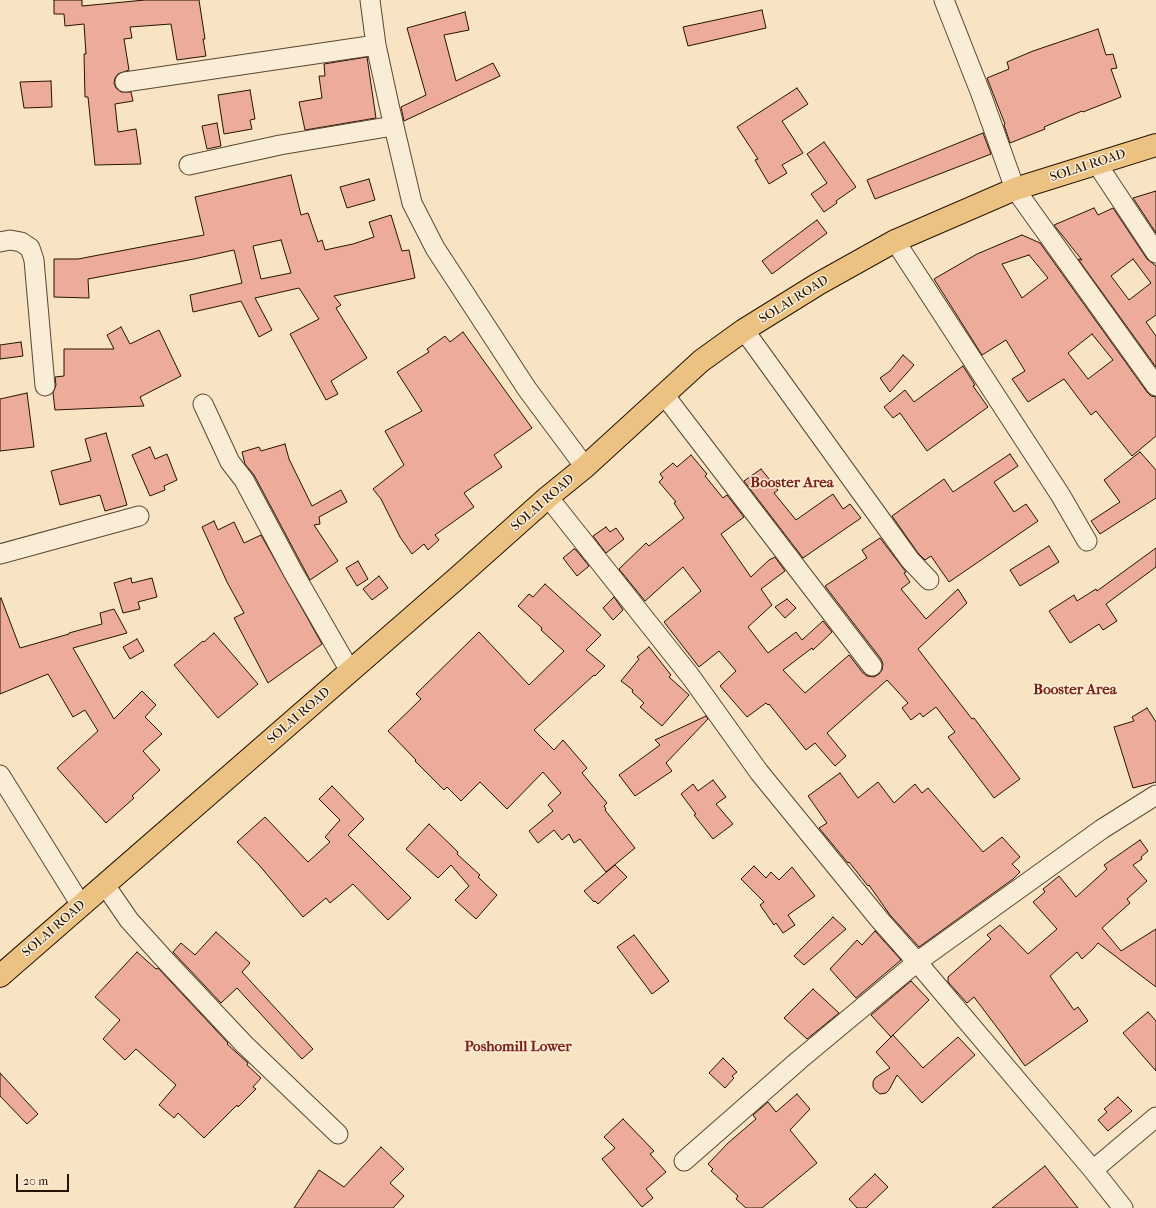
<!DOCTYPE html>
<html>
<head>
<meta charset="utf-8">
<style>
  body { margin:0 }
  #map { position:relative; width:1156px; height:1208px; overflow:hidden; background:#f8e4c3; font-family:"IM FELL French Canon",serif }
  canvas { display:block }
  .scale { position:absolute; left:16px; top:1174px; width:53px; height:18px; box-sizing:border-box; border:2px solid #241300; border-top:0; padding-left:5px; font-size:12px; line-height:14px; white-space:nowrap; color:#241300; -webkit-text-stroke:3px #faedd8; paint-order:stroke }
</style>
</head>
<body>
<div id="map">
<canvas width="1156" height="1208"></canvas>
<div class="scale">20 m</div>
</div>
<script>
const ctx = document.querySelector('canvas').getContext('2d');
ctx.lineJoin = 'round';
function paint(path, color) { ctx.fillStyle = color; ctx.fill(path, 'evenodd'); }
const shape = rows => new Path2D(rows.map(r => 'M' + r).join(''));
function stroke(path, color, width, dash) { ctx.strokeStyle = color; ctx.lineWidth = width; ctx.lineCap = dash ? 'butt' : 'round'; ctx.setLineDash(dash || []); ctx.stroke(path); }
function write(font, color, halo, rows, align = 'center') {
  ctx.font = font + ' "IM FELL French Canon",serif'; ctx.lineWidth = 3; ctx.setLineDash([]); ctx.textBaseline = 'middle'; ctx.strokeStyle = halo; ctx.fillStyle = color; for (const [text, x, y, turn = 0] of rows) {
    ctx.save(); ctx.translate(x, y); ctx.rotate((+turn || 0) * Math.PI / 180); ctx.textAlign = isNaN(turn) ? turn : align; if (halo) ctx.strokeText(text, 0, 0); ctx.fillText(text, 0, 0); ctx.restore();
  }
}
const building = shape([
  [54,0,82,0,82,6,145,0,199,0,205,39,203,39,206,56,177,60,171,24,130,27,132,38,124,39,129,70,118,74,115,78,114,83,116,88,121,92,131,92,133,101,115,104,118,132,136,129,141,164,95,165,88,97,85,97,84,54,86,54,84,24,65,26,64,14,54,14,54,0],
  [762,10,766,28,688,46,683,27,762,10],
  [465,12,469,30,444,35,456,81,493,63,500,76,404,121,401,107,426,95,407,28,465,12],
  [1098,29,1106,55,1113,54,1117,68,1111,69,1121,97,1083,112,1082,111,1044,127,1045,129,1010,143,1004,125,1005,124,987,78,1009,69,1007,62,1033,51,1098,29],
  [367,57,376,118,305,130,299,102,322,98,319,76,325,76,324,64,367,57],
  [51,81,52,107,24,108,20,82,51,81],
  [797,88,808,104,782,121,803,153,782,165,787,173,769,184,755,160,758,159,737,127,797,88],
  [250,90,255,119,250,120,252,129,224,134,218,95,250,90],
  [217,123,221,146,207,149,202,126,217,123],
  [983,133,991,154,875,199,867,180,983,133],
  [824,142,856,187,836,201,837,203,824,212,811,194,827,183,807,154,824,142],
  [291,175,301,215,308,213,318,242,322,240,325,250,353,244,374,237,369,222,391,215,402,251,409,250,415,278,334,296,341,305,336,308,367,358,331,381,338,394,326,400,290,334,319,319,299,288,255,298,272,330,259,337,241,301,193,312,190,295,242,283,234,250,194,259,88,279,89,298,54,297,54,259,78,259,204,235,195,197,291,175],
  [281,240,291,273,261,279,253,246,281,240],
  [369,179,375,200,347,208,340,187,369,179],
  [1156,191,1156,233,1133,198,1156,191],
  [1094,208,1098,215,1113,208,1147,259,1156,266,1156,315,1146,322,1156,336,1156,367,1078,259,1082,260,1054,225,1094,208],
  [1133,259,1151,283,1129,300,1111,276,1133,259],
  [817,220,827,233,772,274,762,261,817,220],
  [1022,235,1040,243,1147,392,1151,396,1156,397,1156,436,1132,456,1096,411,1091,415,1064,379,1028,402,1012,379,1025,371,1006,340,982,355,934,279,977,254,1022,235],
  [1029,255,1048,278,1022,298,1002,264,1029,255],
  [1092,334,1113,360,1088,379,1068,353,1092,334],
  [121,327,130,344,159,330,181,376,140,397,144,406,55,410,53,393,56,385,55,377,64,376,64,349,114,349,107,335,121,327],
  [463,332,532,428,494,455,502,467,464,493,474,507,435,535,439,540,428,550,424,544,412,554,400,537,381,499,373,489,404,465,385,431,422,411,397,372,429,352,427,349,445,336,450,342,463,332],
  [21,342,23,356,0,359,0,345,21,342],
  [903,355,914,365,890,392,880,378,890,371,903,355],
  [963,366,975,385,973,386,988,407,927,451,900,413,893,418,884,407,905,390,914,402,963,366],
  [27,393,34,447,0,451,0,399,27,393],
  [106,433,127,505,105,511,100,495,60,505,51,471,91,461,85,439,106,433],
  [285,444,289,459,312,506,341,490,347,502,319,517,320,524,314,525,338,561,310,580,254,475,245,464,242,452,259,447,261,451,285,444],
  [150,447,155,459,167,454,177,480,164,486,165,490,150,496,132,455,150,447],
  [1140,452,1156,470,1156,498,1100,534,1091,521,1120,502,1104,480,1140,452],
  [1010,454,1018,466,994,482,1014,512,1026,504,1038,521,949,582,931,556,925,560,918,553,892,516,944,479,953,492,1010,454],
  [691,455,707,474,705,476,723,498,727,495,744,517,721,534,751,577,769,560,775,557,785,571,761,589,772,605,748,627,768,653,796,632,802,640,823,621,832,632,813,650,812,648,783,670,805,693,849,655,863,673,867,676,874,677,879,674,882,670,883,664,881,659,825,586,867,558,862,550,880,538,906,572,904,573,910,582,901,589,926,619,958,589,967,603,918,649,972,719,974,718,1020,779,994,798,948,737,955,732,936,707,923,717,920,713,911,720,902,708,908,703,887,680,827,733,846,756,835,766,815,743,806,750,769,704,768,705,766,703,747,717,720,686,736,671,719,651,699,667,664,622,701,591,683,567,645,601,619,569,646,543,649,546,684,518,674,503,676,502,659,482,663,478,660,474,673,463,677,467,691,455],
  [761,469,778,490,774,493,796,520,833,494,843,509,850,504,861,518,803,558,744,481,761,469],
  [214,521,218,530,234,522,244,543,261,535,322,644,268,683,234,618,244,613,227,582,202,527,214,521],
  [606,527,610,532,616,528,624,539,606,553,593,536,606,527],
  [1049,546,1059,562,1020,586,1010,570,1049,546],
  [1156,548,1156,567,1106,604,1117,621,1103,630,1099,624,1070,643,1049,611,1074,595,1077,601,1096,589,1097,591,1156,548],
  [574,549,576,550,589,566,577,576,563,558,574,549],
  [358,561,368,579,357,586,346,568,358,561],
  [379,576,388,588,372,600,363,589,379,576],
  [131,578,132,583,152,578,157,597,138,602,140,609,123,613,114,583,131,578],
  [545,584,601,635,586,650,605,666,595,676,594,675,534,730,554,750,563,740,587,768,582,773,607,803,604,806,606,809,605,810,635,848,606,872,580,839,574,843,569,834,562,840,554,830,538,843,529,831,553,811,548,805,561,793,543,772,507,809,480,782,461,801,447,787,444,790,415,761,416,760,388,731,421,699,416,694,479,632,529,685,564,651,541,630,542,628,518,606,529,594,533,597,545,584],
  [614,597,623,610,613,620,603,608,614,597],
  [1,598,20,648,69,634,69,633,102,624,100,613,114,609,127,633,73,648,114,719,142,691,156,705,145,717,162,734,143,751,160,770,132,796,134,798,106,823,57,768,98,731,85,710,73,717,48,674,0,694,0,599,1,598],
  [787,599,796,608,785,618,775,607,787,599],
  [214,633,258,684,218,718,174,665,203,641,204,642,214,633],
  [137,639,144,651,130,659,123,647,137,639],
  [649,647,671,675,669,677,689,695,662,726,640,707,644,703,632,692,633,690,621,681,639,659,637,657,649,647],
  [1147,708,1156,722,1156,782,1133,788,1114,727,1134,721,1132,717,1147,708],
  [706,716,708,719,666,763,672,771,635,796,619,775,660,745,655,740,706,716],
  [840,773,858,798,878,782,894,803,915,784,922,793,928,788,983,852,1002,837,1020,857,1012,864,1020,872,1013,879,919,947,890,915,869,885,868,886,849,862,848,863,819,828,827,823,808,796,840,773],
  [713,780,726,797,716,804,733,824,713,839,694,815,696,814,681,794,693,784,698,791,713,780],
  [332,786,364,819,348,835,411,898,388,920,353,884,330,903,326,898,303,917,259,865,237,842,265,817,308,862,330,842,325,837,340,820,319,799,332,786],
  [429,824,458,852,457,854,480,875,478,877,497,895,476,919,455,900,469,886,451,865,438,878,406,849,429,824],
  [1140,840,1148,851,1141,857,1142,859,1133,865,1147,881,1127,899,1130,903,1102,928,1121,951,1156,929,1156,987,1098,943,1093,949,1082,959,1077,952,1050,976,1074,1010,1078,1007,1088,1021,1025,1066,1002,1034,974,997,967,1003,948,982,948,977,991,939,987,935,1000,925,1028,954,1057,929,1033,902,1045,892,1043,889,1059,876,1076,897,1107,869,1104,865,1140,840],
  [615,865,627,877,598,904,595,901,594,902,584,891,615,865],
  [754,866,766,878,771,872,779,880,792,867,815,896,788,915,795,925,783,933,776,923,774,925,760,905,764,902,741,879,754,866],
  [833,917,846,929,804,965,794,956,833,917],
  [875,931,901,960,856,998,830,969,857,940,862,945,875,931],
  [216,932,250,963,242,972,313,1049,302,1059,237,988,221,1003,173,952,181,943,195,955,216,932],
  [634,935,669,981,652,994,617,947,634,935],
  [137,952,156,969,158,968,228,1043,227,1044,248,1063,247,1065,261,1078,253,1087,256,1089,238,1107,237,1105,204,1138,178,1113,174,1118,159,1105,176,1085,136,1049,125,1060,103,1039,120,1020,95,997,137,952],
  [911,981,929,1000,891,1037,871,1015,911,981],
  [813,989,839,1013,807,1039,784,1018,813,989],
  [1148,1012,1156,1021,1156,1071,1123,1033,1148,1012],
  [893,1035,923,1068,958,1037,975,1055,922,1103,897,1075,889,1090,886,1093,880,1094,876,1091,873,1087,873,1082,875,1078,890,1068,876,1052,893,1035],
  [723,1058,737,1072,732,1076,734,1078,725,1088,709,1073,723,1058],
  [0,1073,38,1114,27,1124,0,1096,0,1073],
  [797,1094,810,1109,790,1130,817,1163,762,1208,746,1208,736,1199,738,1196,711,1171,713,1169,708,1164,728,1143,756,1119,753,1115,768,1102,776,1112,797,1094],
  [1118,1097,1132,1111,1108,1131,1098,1120,1107,1112,1104,1109,1118,1097],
  [623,1119,654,1151,650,1154,666,1172,646,1189,653,1198,642,1207,602,1159,615,1148,604,1137,623,1119],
  [381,1147,404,1169,390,1183,404,1196,393,1208,294,1208,319,1170,344,1187,381,1147],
  [1045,1166,1078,1208,992,1208,1045,1166],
  [875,1174,888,1187,866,1208,857,1208,849,1199,875,1174]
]);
const minor = shape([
  [370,0,376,45,389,105,412,203,435,248,527,389,585,467],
  [944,0,981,94,1015,189,1156,386],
  [125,82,376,45],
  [1097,164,1156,253],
  [189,165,280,145,393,126],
  [895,241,1061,496,1087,541],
  [0,242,10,240,21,242,30,248,34,260,45,386],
  [744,330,910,560,929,580],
  [665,396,872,666],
  [203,404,230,462,244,480,293,572,350,671],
  [548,497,691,677,759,772,879,919,917,962,1093,1170,1123,1208],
  [0,554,139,516],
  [0,775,81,905],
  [105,885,129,920,166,961,244,1044,338,1134],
  [684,1161,798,1061,917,962,1102,829,1156,795],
  [1093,1170,1156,1117]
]);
const trunk = shape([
  [0,976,456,579,548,497,585,467,701,361,744,330,818,284,895,241,1015,189,1156,145]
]);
const streetNames = [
  ["SOLAI ROAD",1088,166,-18],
  ["SOLAI ROAD",794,300,-32],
  ["SOLAI ROAD",543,503,-41],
  ["SOLAI ROAD",299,716,-41],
  ["SOLAI ROAD",54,929,-41]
];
const quarterNames = [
  ["Booster Area",792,483],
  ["Booster Area",1075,690],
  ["Poshomill Lower",518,1047]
];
paint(building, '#edac9a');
stroke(building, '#241300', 1);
stroke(minor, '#594731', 21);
stroke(trunk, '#241300', 24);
stroke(minor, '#faedd8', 19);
stroke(trunk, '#ecc282', 22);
write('13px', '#241300', '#faedd8', streetNames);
write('bold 15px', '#7a1f14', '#faedd8', quarterNames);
</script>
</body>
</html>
